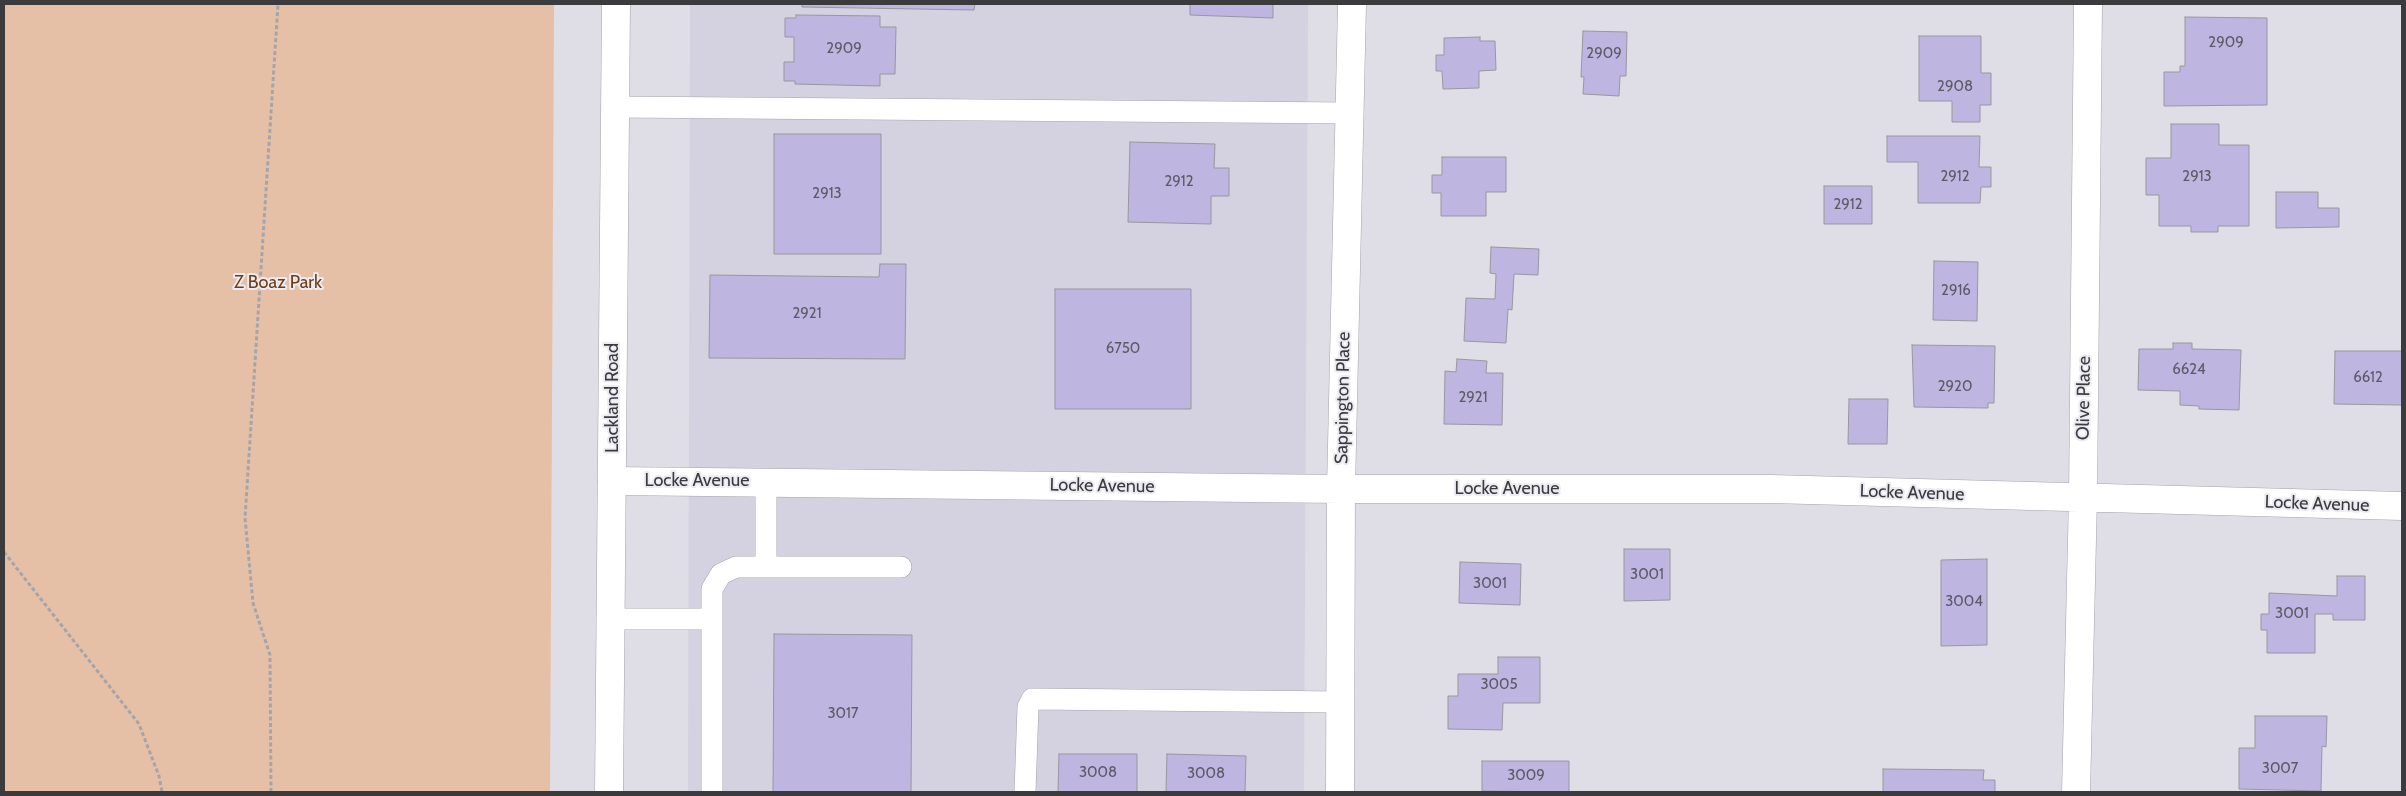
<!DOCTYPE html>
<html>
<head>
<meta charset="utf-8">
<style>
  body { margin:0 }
  #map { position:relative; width:2406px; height:796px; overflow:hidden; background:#dfdde5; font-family:Cabin,sans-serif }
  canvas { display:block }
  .frame { position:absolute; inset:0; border:5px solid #3b3b3e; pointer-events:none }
</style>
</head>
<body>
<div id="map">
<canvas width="2406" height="796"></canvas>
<div class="frame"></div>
</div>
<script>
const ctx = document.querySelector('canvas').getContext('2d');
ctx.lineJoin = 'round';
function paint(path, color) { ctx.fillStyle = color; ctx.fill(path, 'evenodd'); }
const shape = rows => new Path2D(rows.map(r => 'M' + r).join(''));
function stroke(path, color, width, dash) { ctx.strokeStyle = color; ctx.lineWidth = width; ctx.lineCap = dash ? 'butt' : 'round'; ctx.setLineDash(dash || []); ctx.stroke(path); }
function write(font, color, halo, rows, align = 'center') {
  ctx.font = font + ' Cabin,sans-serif'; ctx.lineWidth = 4; ctx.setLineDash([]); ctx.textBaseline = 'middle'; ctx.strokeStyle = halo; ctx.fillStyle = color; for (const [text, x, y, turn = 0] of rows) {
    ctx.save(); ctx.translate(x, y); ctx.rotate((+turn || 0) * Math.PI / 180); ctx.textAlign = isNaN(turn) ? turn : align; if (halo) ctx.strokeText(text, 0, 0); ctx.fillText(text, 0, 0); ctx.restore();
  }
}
const built = shape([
  [690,4,1308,4,1304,792,688,792]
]);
const green = shape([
  [4,4,554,4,550,792,4,792]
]);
const building = shape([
  [802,4,975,4,974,10,802,7,802,4],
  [1190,4,1273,4,1273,18,1190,15,1190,4],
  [796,15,880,16,880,27,896,27,895,74,880,74,880,86,795,84,795,81,784,81,784,62,794,62,794,37,785,37,785,18,796,18,796,15],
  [2185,17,2267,18,2267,105,2164,106,2164,72,2180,72,2180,66,2185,66,2185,17],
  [1583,31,1627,32,1626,76,1620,76,1619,96,1583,94,1584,77,1581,77,1583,31],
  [1919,36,1981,36,1981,73,1991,73,1991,105,1980,105,1980,122,1952,122,1952,101,1919,101,1919,36],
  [1480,37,1480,41,1495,41,1496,70,1479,71,1479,88,1443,89,1442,71,1436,71,1436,55,1444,55,1444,38,1480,37],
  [2171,124,2219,124,2219,145,2249,145,2249,226,2218,226,2218,232,2191,232,2191,226,2159,226,2159,195,2146,195,2146,158,2171,158,2171,124],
  [774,134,881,134,881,254,774,254,774,134],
  [1887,136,1980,136,1979,167,1991,167,1991,187,1981,187,1980,203,1918,203,1918,162,1887,162,1887,136],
  [1130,142,1215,144,1214,168,1229,168,1229,196,1211,196,1211,224,1128,222,1130,142],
  [1442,157,1506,157,1506,192,1486,192,1486,216,1441,216,1441,193,1432,193,1432,175,1442,175,1442,157],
  [1824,186,1872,186,1872,224,1824,224,1824,186],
  [2276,192,2318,192,2318,208,2339,208,2339,227,2276,228,2276,192],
  [1491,247,1539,249,1538,275,1514,274,1512,310,1508,309,1506,343,1464,341,1466,298,1495,299,1496,274,1490,273,1491,247],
  [1934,261,1978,262,1977,321,1933,320,1934,261],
  [880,264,906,264,905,359,709,358,710,275,879,277,880,264],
  [1055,289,1191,289,1191,409,1055,409,1055,289],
  [2173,343,2192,343,2192,349,2241,350,2239,410,2199,409,2199,406,2180,405,2180,391,2138,390,2139,349,2173,349,2173,343],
  [1912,345,1995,346,1994,403,1988,403,1988,408,1914,407,1912,345],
  [2335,351,2402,351,2402,405,2334,404,2335,351],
  [1457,359,1487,361,1486,373,1503,373,1502,425,1444,424,1445,371,1456,372,1457,359],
  [1849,399,1888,399,1887,444,1848,444,1849,399],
  [1624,549,1670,549,1670,600,1624,601,1624,549],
  [1987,559,1987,645,1941,646,1941,560,1987,559],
  [1460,562,1521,564,1520,605,1459,603,1460,562],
  [2337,576,2365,576,2365,620,2333,620,2333,614,2315,614,2315,653,2267,653,2267,630,2261,630,2261,614,2269,614,2269,593,2337,596,2337,576],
  [774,634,912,635,911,792,773,792,774,634],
  [1498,657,1540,657,1540,703,1503,703,1502,730,1448,729,1448,696,1458,696,1458,674,1498,674,1498,657],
  [2255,716,2327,716,2326,747,2322,746,2321,791,2239,789,2239,748,2255,748,2255,716],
  [1059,754,1137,754,1137,792,1058,792,1059,754],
  [1167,754,1246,756,1245,792,1166,792,1167,754],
  [1482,761,1569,761,1569,792,1482,791,1482,761],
  [1883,769,1984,770,1983,780,1995,780,1995,792,1883,792,1883,769]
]);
const path = shape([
  [4,552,139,724,159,776,162,792],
  [271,792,270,655,253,603,245,518,278,4]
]);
const lane = shape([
  [616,107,1350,113],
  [766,567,766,482],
  [611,619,712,619],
  [712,792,712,589,721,574,736,567,901,567],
  [1025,792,1028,707,1032,699,1342,702]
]);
const street = shape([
  [612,481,1341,489,1771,489,2402,506],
  [1340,792,1341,489,1352,4],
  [2076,792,2083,497,2088,4]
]);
const secondary = shape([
  [609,792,616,4]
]);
const numberNames = [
  ["2909",2226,43],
  ["2909",844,49],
  ["2909",1604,54],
  ["2908",1955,87],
  ["2912",1955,177],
  ["2913",2197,177],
  ["2912",1179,182],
  ["2913",827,194],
  ["2912",1848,205],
  ["2916",1956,291],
  ["2921",807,314],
  ["6750",1123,349],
  ["6624",2189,370],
  ["6612",2368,378],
  ["2920",1955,387],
  ["2921",1473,398],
  ["3001",1647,575],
  ["3001",1490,584],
  ["3004",1964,602],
  ["3001",2292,614],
  ["3005",1499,685],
  ["3017",843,714],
  ["3007",2280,769],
  ["3008",1098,773],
  ["3008",1206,774],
  ["3009",1526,776]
];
const parkNames = [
  ["Z Boaz Park",278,283]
];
const streetNames = [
  ["Lackland Road",613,398,-90],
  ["Sappington Place",1343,398,-89],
  ["Olive Place",2084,398,-89],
  ["Locke Avenue",697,481],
  ["Locke Avenue",1102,486,1],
  ["Locke Avenue",1507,489],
  ["Locke Avenue",1912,493,2],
  ["Locke Avenue",2317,504,2]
];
paint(built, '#d4d2e1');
paint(green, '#e6c0a6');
paint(building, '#beb6e0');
stroke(building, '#98979e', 1);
stroke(lane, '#a4a3ab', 22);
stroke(street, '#a4a3ab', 29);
stroke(secondary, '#a4a3ab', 29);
stroke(path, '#a5a4aa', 3, [4, 2.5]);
stroke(lane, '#fff', 21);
stroke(street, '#fff', 28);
stroke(secondary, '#fff', 28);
write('15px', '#5c5a66', null, numberNames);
write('18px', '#713e14', '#eceaf3', parkNames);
write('18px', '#3b3b3e', '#eceaf3', streetNames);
</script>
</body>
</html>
